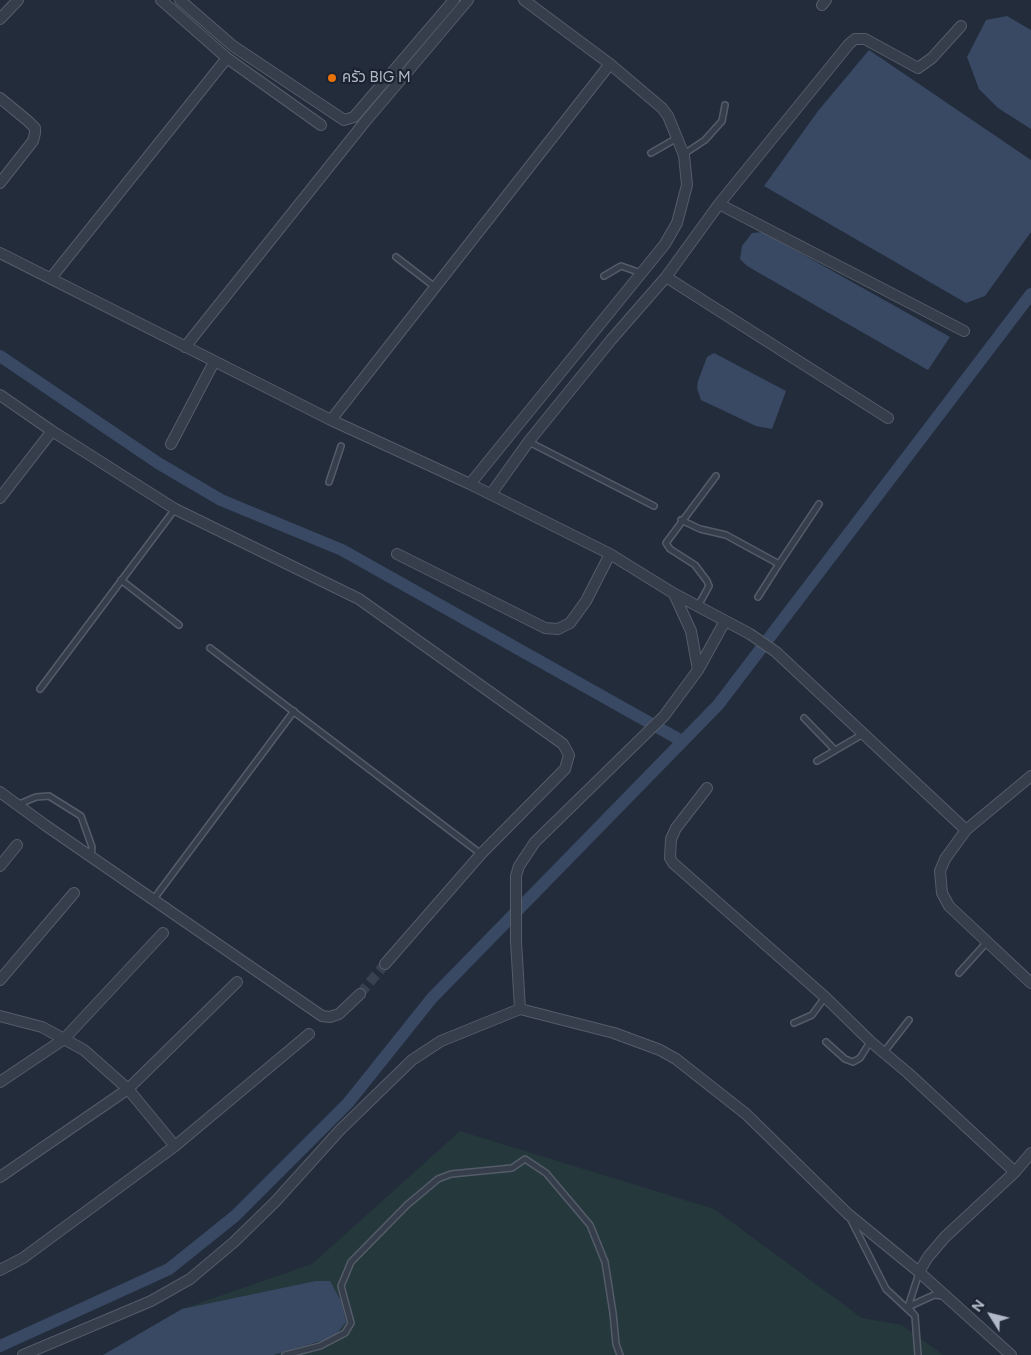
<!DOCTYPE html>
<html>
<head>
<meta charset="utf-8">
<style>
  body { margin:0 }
  #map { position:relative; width:1031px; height:1355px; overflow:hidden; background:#232c3b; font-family:Figtree,sans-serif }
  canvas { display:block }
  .north { position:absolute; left:966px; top:1290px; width:50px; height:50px; -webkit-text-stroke:4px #1c2330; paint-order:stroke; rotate:306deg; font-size:14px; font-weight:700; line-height:20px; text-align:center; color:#b2b9c7 }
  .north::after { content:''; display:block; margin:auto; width:18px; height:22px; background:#b2b9c7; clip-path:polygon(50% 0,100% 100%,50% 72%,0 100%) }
</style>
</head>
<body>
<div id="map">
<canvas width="1031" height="1355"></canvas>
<div class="north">N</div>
</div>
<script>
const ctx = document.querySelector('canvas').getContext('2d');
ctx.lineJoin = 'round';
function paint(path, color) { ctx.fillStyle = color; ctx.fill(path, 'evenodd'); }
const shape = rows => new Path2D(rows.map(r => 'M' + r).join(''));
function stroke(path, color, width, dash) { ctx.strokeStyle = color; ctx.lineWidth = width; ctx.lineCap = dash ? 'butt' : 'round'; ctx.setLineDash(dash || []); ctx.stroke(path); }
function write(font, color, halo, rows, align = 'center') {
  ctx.font = font + ' Figtree,"Noto Sans Thai",sans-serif'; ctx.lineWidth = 4.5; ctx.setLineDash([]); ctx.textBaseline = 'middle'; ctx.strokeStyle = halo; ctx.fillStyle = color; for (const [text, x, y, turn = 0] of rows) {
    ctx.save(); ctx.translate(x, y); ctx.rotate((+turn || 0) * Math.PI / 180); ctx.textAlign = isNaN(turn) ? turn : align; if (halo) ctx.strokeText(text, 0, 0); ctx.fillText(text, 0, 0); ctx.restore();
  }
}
const green = shape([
  [460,1131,714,1209,862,1318,902,1325,943,1355,103,1355,182,1309,312,1264]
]);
const water = shape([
  [1007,16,1031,30,1031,129,998,108,979,89,967,57,986,20],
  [869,50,1031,160,1031,232,985,296,966,303,764,186,818,111],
  [763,232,950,337,928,370,747,266,740,259,742,246,752,233],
  [714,353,786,391,772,429,756,426,701,400,697,388,698,381,707,357],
  [316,1281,330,1281,341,1301,346,1322,334,1337,273,1355,103,1355,182,1309]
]);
const canal = shape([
  [0,356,158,463,221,500,342,550,682,741],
  [0,1346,169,1269,235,1216,348,1103,432,998,718,705,1031,294]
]);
const minorTunnel = shape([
  [360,994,385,964]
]);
const service = shape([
  [651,153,677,138],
  [684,154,705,140,722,121,725,105],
  [396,257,435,287],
  [604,276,621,266,641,273],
  [529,442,654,506],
  [329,482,341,446],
  [681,520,700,529,726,535,779,564,819,504],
  [121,580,179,625],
  [758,597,779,564],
  [698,606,709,586,707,581,695,565,670,549,666,543,716,476],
  [210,648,481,854],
  [40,689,175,509],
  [804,718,835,750],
  [817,761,863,734],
  [17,805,36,797,49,796,81,816,92,847,91,857],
  [153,900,294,711],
  [959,973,987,942],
  [794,1023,812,1015,825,997],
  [826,1042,845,1059,853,1062,860,1058,870,1042],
  [884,1052,909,1020],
  [851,1220,886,1289,915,1316],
  [908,1307,934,1295,943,1296],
  [285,1355,320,1346,345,1333,351,1323,341,1286,351,1262,407,1205,438,1179,451,1174,512,1168,525,1159,546,1173,590,1225,605,1262,613,1313,616,1344,620,1355],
  [918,1355,915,1316,908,1307,919,1273]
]);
const minor = shape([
  [161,0,227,58],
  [180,0,233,46,344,120,354,117,454,0],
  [822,5,826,0],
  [0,19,18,0],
  [0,98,28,121,35,128,35,133,33,141,0,183],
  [719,204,964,331],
  [0,253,331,420,470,484,610,554,673,593,750,634,776,652,966,830],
  [666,277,888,418],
  [51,278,227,58,321,125],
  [185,347,364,123,468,0],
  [0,395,52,431,175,509,359,599,563,744,569,755,565,769,481,854,385,964],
  [331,420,610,64],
  [171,444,214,362],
  [470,484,665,244,677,223,687,185,684,155,668,116,662,108,610,64,524,0],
  [491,494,529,441,611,340,666,277,719,204,849,44,855,39,865,39,918,68,932,58,961,26],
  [0,498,52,431],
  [397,554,545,628,558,629,570,623,586,601,610,554],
  [674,594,691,631,698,670],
  [725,621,698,670,664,716,535,842,519,866,516,876,516,941,520,1009,614,1033,660,1050,676,1059,746,1114,848,1214,919,1272,1011,1355],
  [1031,776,966,830,945,859,940,871,942,893,949,906,1031,983],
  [707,788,676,828,671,839,670,858,673,863,825,997,871,1042,908,1073,1015,1172],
  [0,792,45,825,322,1016,330,1017,339,1014,360,994],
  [0,866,17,845],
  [0,980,74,893],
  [0,1016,42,1027,84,1050,128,1089,175,1146],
  [0,1082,64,1039,163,933],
  [0,1177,128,1089,237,982],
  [0,1270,23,1258,175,1146,309,1034],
  [919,1272,928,1257,945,1237,1015,1172,1031,1153],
  [23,1355,151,1301,190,1279,234,1242,275,1202,340,1130,412,1060,441,1041,520,1009]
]);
const markers = [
  [332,78,5,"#e8710a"]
];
const poiNames = [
  ["ครัว BIG M",342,78]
];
paint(green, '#25383c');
paint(water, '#394964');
stroke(canal, '#394964', 12);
stroke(minorTunnel, '#384150', 10, [10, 5]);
stroke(service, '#555c69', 8);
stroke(minor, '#555c69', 12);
stroke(service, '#373e4b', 5);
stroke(minor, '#373e4b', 10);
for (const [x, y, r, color] of markers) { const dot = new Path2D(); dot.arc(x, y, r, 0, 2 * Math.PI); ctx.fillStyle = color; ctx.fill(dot); stroke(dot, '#1c2330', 2); }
write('15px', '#b2b9c7', '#1c2330', poiNames, 'left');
</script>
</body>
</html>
